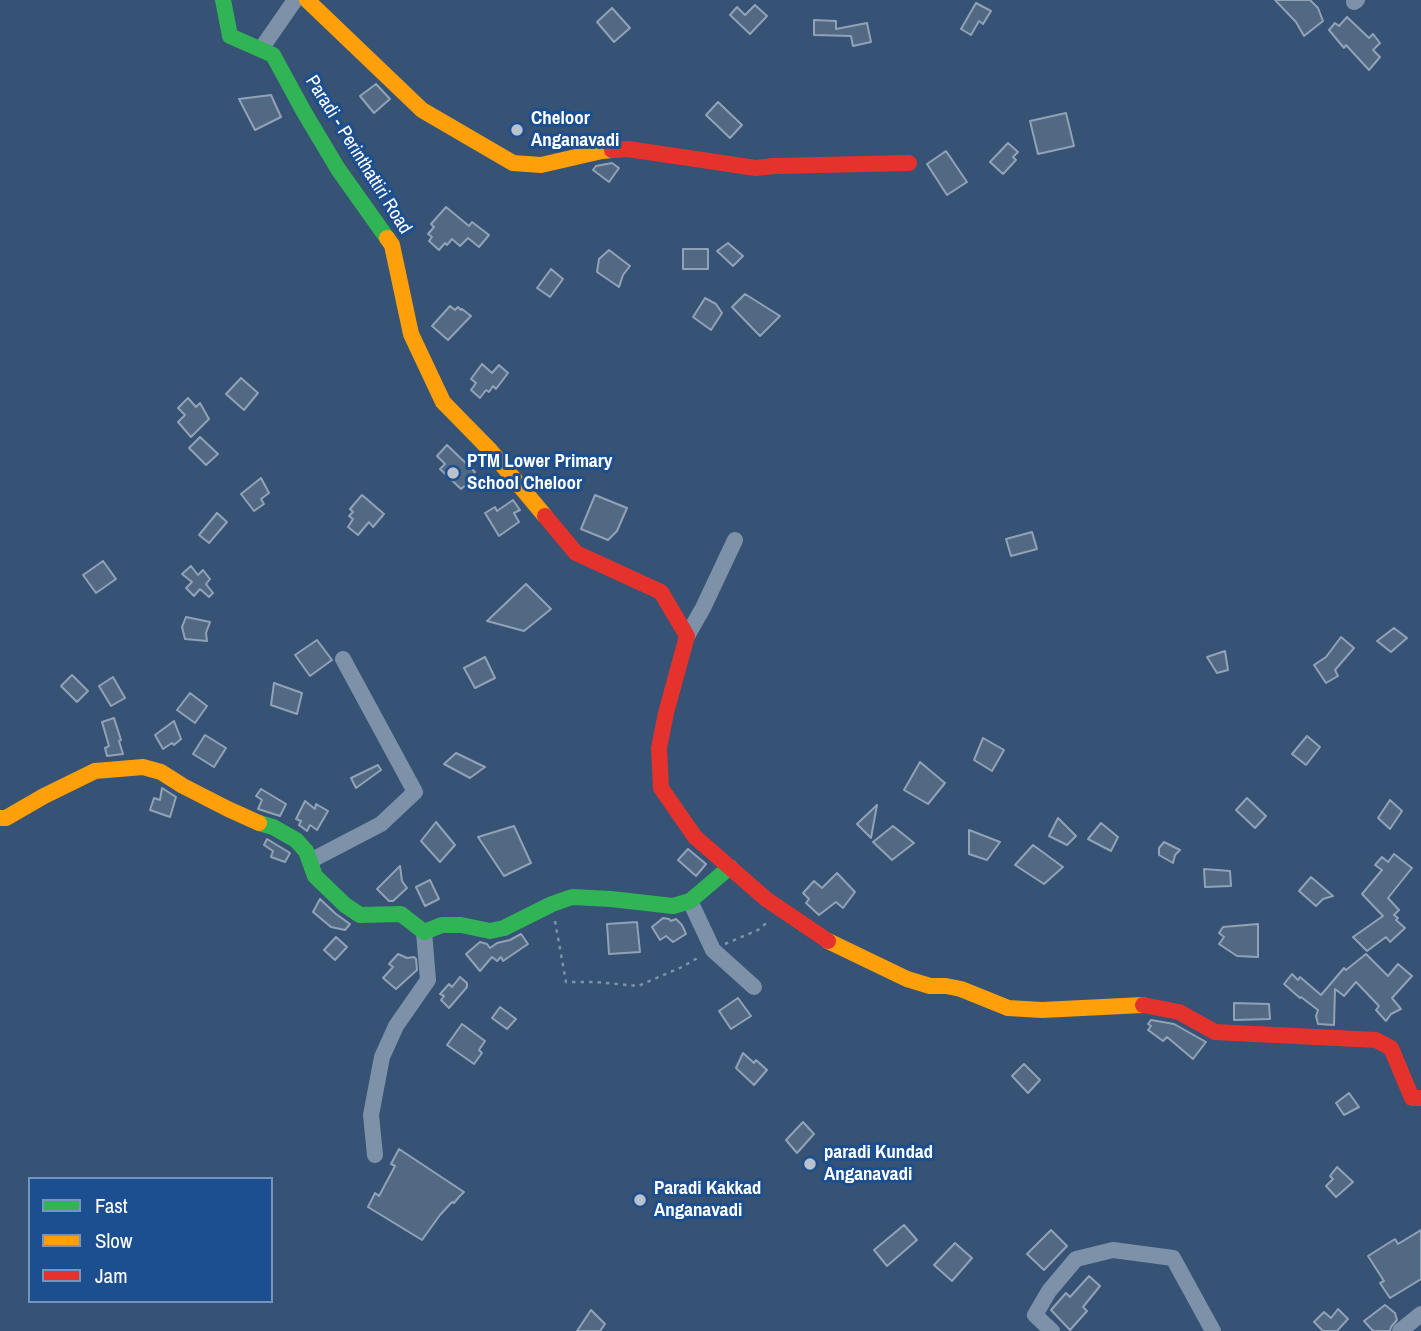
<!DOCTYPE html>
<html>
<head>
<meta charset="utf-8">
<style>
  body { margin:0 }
  #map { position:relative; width:1421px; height:1331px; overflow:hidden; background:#365274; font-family:"Archivo Narrow",sans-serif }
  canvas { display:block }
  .legend { position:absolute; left:28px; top:1177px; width:245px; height:126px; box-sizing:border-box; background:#1b4f8f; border:2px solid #7695bc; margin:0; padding:9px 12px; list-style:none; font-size:21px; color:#fff }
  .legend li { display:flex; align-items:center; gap:14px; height:35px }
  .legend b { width:35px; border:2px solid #7695bc }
</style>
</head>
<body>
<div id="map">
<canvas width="1421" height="1331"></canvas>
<ul class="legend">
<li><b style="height:9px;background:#30b455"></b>Fast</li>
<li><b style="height:9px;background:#ff9f0a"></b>Slow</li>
<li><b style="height:9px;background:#e5322d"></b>Jam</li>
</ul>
</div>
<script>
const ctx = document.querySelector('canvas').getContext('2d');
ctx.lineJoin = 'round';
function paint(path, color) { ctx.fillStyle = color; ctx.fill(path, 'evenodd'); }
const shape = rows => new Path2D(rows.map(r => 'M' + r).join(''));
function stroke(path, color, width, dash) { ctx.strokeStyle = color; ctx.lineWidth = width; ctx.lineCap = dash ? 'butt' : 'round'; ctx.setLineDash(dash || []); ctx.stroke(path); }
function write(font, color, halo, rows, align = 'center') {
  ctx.font = font + ' "Archivo Narrow",sans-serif'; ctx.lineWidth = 6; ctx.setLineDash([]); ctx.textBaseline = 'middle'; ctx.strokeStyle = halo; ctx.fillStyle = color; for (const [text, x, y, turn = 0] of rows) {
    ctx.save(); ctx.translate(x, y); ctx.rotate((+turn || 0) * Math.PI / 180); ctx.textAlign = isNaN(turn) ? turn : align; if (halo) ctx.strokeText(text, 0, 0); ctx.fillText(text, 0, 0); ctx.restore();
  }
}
const building = shape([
  [1275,0,1310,0,1318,8,1323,21,1304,36,1296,22,1275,0],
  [976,3,991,11,983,24,979,21,971,35,961,29,976,3],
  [755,5,767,16,750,34,730,15,737,7,745,15,755,5],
  [612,8,630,28,614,42,597,22,612,8],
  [1347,17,1369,38,1373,34,1380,43,1373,50,1380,57,1369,70,1346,45,1344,48,1329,30,1335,23,1339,26,1347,17],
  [814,20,836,21,836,29,867,23,871,42,853,46,851,36,814,35,814,20],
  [376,84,390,99,374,113,360,96,376,84],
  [271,95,281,117,255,130,239,99,271,95],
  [718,102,742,125,730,138,706,115,718,102],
  [1066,113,1074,146,1038,154,1030,121,1066,113],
  [1008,143,1018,152,1013,157,1016,160,1003,174,990,162,1008,143],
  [946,151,967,182,947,195,927,164,946,151],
  [612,163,619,168,609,182,593,170,596,166,612,163],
  [446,207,469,226,472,222,489,235,479,247,468,238,460,246,452,239,447,245,445,243,439,250,429,241,432,237,428,234,434,227,431,224,446,207],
  [728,243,743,256,733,266,717,251,728,243],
  [683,249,708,249,708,269,683,269,683,249],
  [609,250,630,266,623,275,619,287,597,272,599,259,609,250],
  [551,269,563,279,550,297,537,288,551,269],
  [745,294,780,316,760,336,732,307,745,294],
  [705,298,716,304,722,313,711,330,693,317,705,298],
  [450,306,455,310,458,307,461,310,462,309,471,316,448,340,432,326,450,306],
  [482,364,492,373,499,365,508,373,496,389,493,386,489,392,486,390,480,398,471,390,476,383,471,379,482,364],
  [241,378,258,393,244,410,226,394,241,378],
  [188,398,196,407,200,403,209,419,191,437,178,422,185,415,178,408,188,398],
  [200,437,218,454,206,465,189,448,200,437],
  [447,445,475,472,467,484,461,489,440,469,445,464,437,456,447,445],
  [261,478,269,493,261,499,264,504,254,511,241,494,261,478],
  [362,495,384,514,373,527,369,522,358,535,348,527,353,519,349,516,353,512,350,509,362,495],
  [595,495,627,508,617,531,608,540,581,529,595,495],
  [513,500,520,510,514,513,519,522,499,536,485,513,495,507,497,511,513,500],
  [217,513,227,522,209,543,199,535,217,513],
  [1032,532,1037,549,1011,556,1006,539,1032,532],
  [103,561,116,579,96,593,83,575,103,561],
  [191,566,198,575,203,570,210,579,206,584,213,593,209,597,200,589,194,596,186,588,192,582,182,574,191,566],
  [526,584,551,609,524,631,487,621,526,584],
  [186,617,210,622,206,633,207,641,185,639,182,627,186,617],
  [1394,628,1407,638,1391,652,1377,641,1394,628],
  [1341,637,1354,648,1335,670,1338,676,1326,683,1314,665,1326,657,1341,637],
  [317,640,332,660,310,676,295,655,317,640],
  [1225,651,1228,670,1217,673,1207,657,1225,651],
  [485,657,495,678,475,688,464,668,485,657],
  [72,675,88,691,77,702,61,686,72,675],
  [113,677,125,698,111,706,99,686,113,677],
  [274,683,302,693,297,714,271,705,274,683],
  [190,693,207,706,195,723,177,710,190,693],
  [114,718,121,740,119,741,123,754,107,756,105,748,109,746,102,722,114,718],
  [174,721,181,739,174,745,172,743,163,749,155,735,174,721],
  [205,735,226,748,214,767,193,754,205,735],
  [1307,736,1320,747,1306,765,1292,754,1307,736],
  [983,738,1004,750,992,771,974,760,983,738],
  [456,753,485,767,470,778,444,764,456,753],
  [920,762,945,783,928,804,904,790,920,762],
  [378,765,381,770,356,788,351,778,378,765],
  [162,788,176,797,170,817,150,810,154,798,160,800,162,788],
  [261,789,286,804,280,816,258,809,262,800,256,796,261,789],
  [1247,798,1266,816,1255,828,1236,810,1247,798],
  [1390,800,1402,811,1390,829,1378,818,1390,800],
  [305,801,315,809,316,804,328,811,317,830,310,825,307,831,299,825,301,821,296,819,305,801],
  [877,805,871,838,857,824,877,805],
  [1058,818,1076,836,1067,845,1049,836,1058,818],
  [436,822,455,845,440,862,421,841,436,822],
  [1101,823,1118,837,1111,851,1088,839,1101,823],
  [514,826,531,863,504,876,478,837,514,826],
  [893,826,914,843,892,860,873,842,893,826],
  [969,830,1000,842,987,860,969,854,969,830],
  [267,839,290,853,285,862,271,857,273,851,264,845,267,839],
  [1164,842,1180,850,1175,855,1173,863,1159,855,1159,848,1164,842],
  [1033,845,1063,867,1044,884,1015,865,1033,845],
  [688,849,706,864,696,876,678,860,688,849],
  [1394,854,1412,868,1388,898,1399,910,1394,915,1398,918,1396,920,1405,928,1390,942,1386,937,1367,951,1353,937,1383,916,1362,894,1382,870,1375,865,1382,857,1388,862,1394,854],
  [400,866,402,881,407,888,393,901,389,901,377,889,400,866],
  [1204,869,1230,871,1231,886,1205,887,1204,869],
  [837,873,855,892,843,908,836,902,819,915,806,903,809,899,803,893,814,881,822,888,837,873],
  [1311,877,1333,896,1323,899,1316,906,1299,891,1311,877],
  [430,880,439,899,425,906,416,887,430,880],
  [320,899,336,914,350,924,345,930,331,927,313,912,320,899],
  [663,918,669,919,671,921,676,919,682,925,686,934,673,942,666,936,660,940,652,927,663,918],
  [637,922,640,952,609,954,607,924,637,922],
  [1258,924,1258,957,1237,956,1219,944,1224,937,1219,933,1223,927,1258,924],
  [521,934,528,944,503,961,501,957,497,961,492,957,480,971,466,954,480,942,487,944,490,948,497,943,510,940,521,934],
  [336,937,347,947,335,960,324,950,336,937],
  [398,954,407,958,414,957,416,959,417,970,396,989,383,978,393,967,389,964,398,954],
  [1366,954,1388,976,1398,964,1412,976,1392,998,1401,1009,1391,1014,1386,1021,1376,1010,1379,1006,1356,982,1344,996,1335,989,1334,1025,1318,1024,1316,1016,1318,1010,1301,997,1300,998,1284,984,1292,974,1298,980,1300,977,1321,995,1344,968,1346,970,1366,954],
  [460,977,467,983,467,987,449,1008,441,1000,444,996,440,994,449,984,452,987,460,977],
  [738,998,751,1016,731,1029,719,1011,738,998],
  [1234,1003,1269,1004,1270,1019,1234,1020,1234,1003],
  [500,1007,516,1019,507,1029,492,1018,500,1007],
  [1151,1020,1174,1024,1206,1042,1193,1059,1167,1037,1163,1041,1148,1030,1151,1026,1148,1024,1151,1020],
  [462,1024,485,1041,479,1050,482,1053,474,1064,447,1045,462,1024],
  [743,1053,754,1063,756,1060,767,1070,754,1085,736,1068,743,1053],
  [1024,1064,1040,1080,1028,1093,1012,1076,1024,1064],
  [1349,1093,1359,1107,1344,1115,1336,1103,1349,1093],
  [803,1122,814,1134,797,1153,786,1140,803,1122],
  [399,1149,464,1192,459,1197,454,1203,452,1202,440,1215,422,1240,368,1207,375,1193,379,1196,395,1166,391,1164,399,1149],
  [1337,1167,1353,1182,1336,1197,1326,1186,1333,1179,1330,1176,1337,1167],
  [904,1225,917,1240,887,1266,874,1250,904,1225],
  [1051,1230,1067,1246,1044,1270,1027,1254,1051,1230],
  [1421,1230,1421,1279,1390,1298,1380,1283,1384,1281,1368,1256,1395,1239,1398,1244,1421,1230],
  [955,1243,972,1258,952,1281,934,1265,955,1243],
  [1089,1276,1100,1286,1083,1307,1087,1311,1070,1330,1051,1310,1066,1293,1070,1297,1089,1276],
  [1385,1305,1395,1313,1397,1320,1391,1327,1390,1331,1373,1331,1364,1321,1385,1305],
  [1338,1309,1348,1319,1337,1331,1323,1331,1314,1322,1324,1312,1331,1318,1338,1309],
  [591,1310,605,1324,600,1331,577,1331,591,1310]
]);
const path = shape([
  [555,921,566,982,596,982,638,986,682,967,701,956],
  [725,944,758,930,769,921]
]);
const street = shape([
  [1354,2,1357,0],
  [261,49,295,0],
  [687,636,703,608,735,540],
  [310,861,381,824,415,792,343,659],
  [690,901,713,950,754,987],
  [375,1155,371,1115,382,1057,396,1026,428,980,424,932],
  [1052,1331,1035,1315,1049,1291,1076,1259,1113,1250,1173,1258,1213,1331],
  [1400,1331,1421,1314]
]);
const fast = shape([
  [223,0,230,36,273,55,304,112,338,169,387,238],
  [259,823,273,827,296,840,306,851,315,876,345,905,360,915,401,914,424,932,442,925,461,925,490,931,504,928,552,904,572,897,611,899,673,906,690,901,730,867]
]);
const slow = shape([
  [307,0,422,110,513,163,541,165,602,151,612,150],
  [387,238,392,245,411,334,443,402,489,449,545,516],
  [0,818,6,818,44,796,95,771,143,767,161,772,183,786,228,809,259,823],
  [828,941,907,979,930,986,946,986,961,989,1008,1008,1042,1010,1143,1005]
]);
const jam = shape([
  [612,150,628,149,756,168,774,166,909,163],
  [545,516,576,553,661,592,687,636,666,713,659,748,661,788,695,837,766,899,828,941],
  [1143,1005,1179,1012,1215,1032,1376,1040,1391,1048,1412,1098,1421,1098]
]);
const markers = [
  [517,130,7,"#b9c2ce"],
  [453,473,7,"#b9c2ce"],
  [810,1164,7,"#b9c2ce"],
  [640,1200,7,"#b9c2ce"]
];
const poiNames = [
  ["Cheloor",531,119],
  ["Anganavadi",531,141],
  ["PTM Lower Primary",467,462],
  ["School Cheloor",467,484],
  ["paradi Kundad",824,1153],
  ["Anganavadi",824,1175],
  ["Paradi Kakkad",654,1189],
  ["Anganavadi",654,1211]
];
const streetNames = [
  ["Paradi - Perinthattiri Road",358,155,58]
];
paint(building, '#526984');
stroke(building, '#92a2b6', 2);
stroke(path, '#7d92a8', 2.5, [3.5, 5]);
stroke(street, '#7d92a8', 16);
stroke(fast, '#30b455', 16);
stroke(slow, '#ff9f0a', 16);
stroke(jam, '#e5322d', 16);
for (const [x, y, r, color] of markers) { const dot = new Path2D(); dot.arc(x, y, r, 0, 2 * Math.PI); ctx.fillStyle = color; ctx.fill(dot); stroke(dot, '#1b4f8f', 2.5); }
write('bold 19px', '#fff', '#1b4f8f', poiNames, 'left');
write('19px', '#fff', '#1b4f8f', streetNames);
</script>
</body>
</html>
